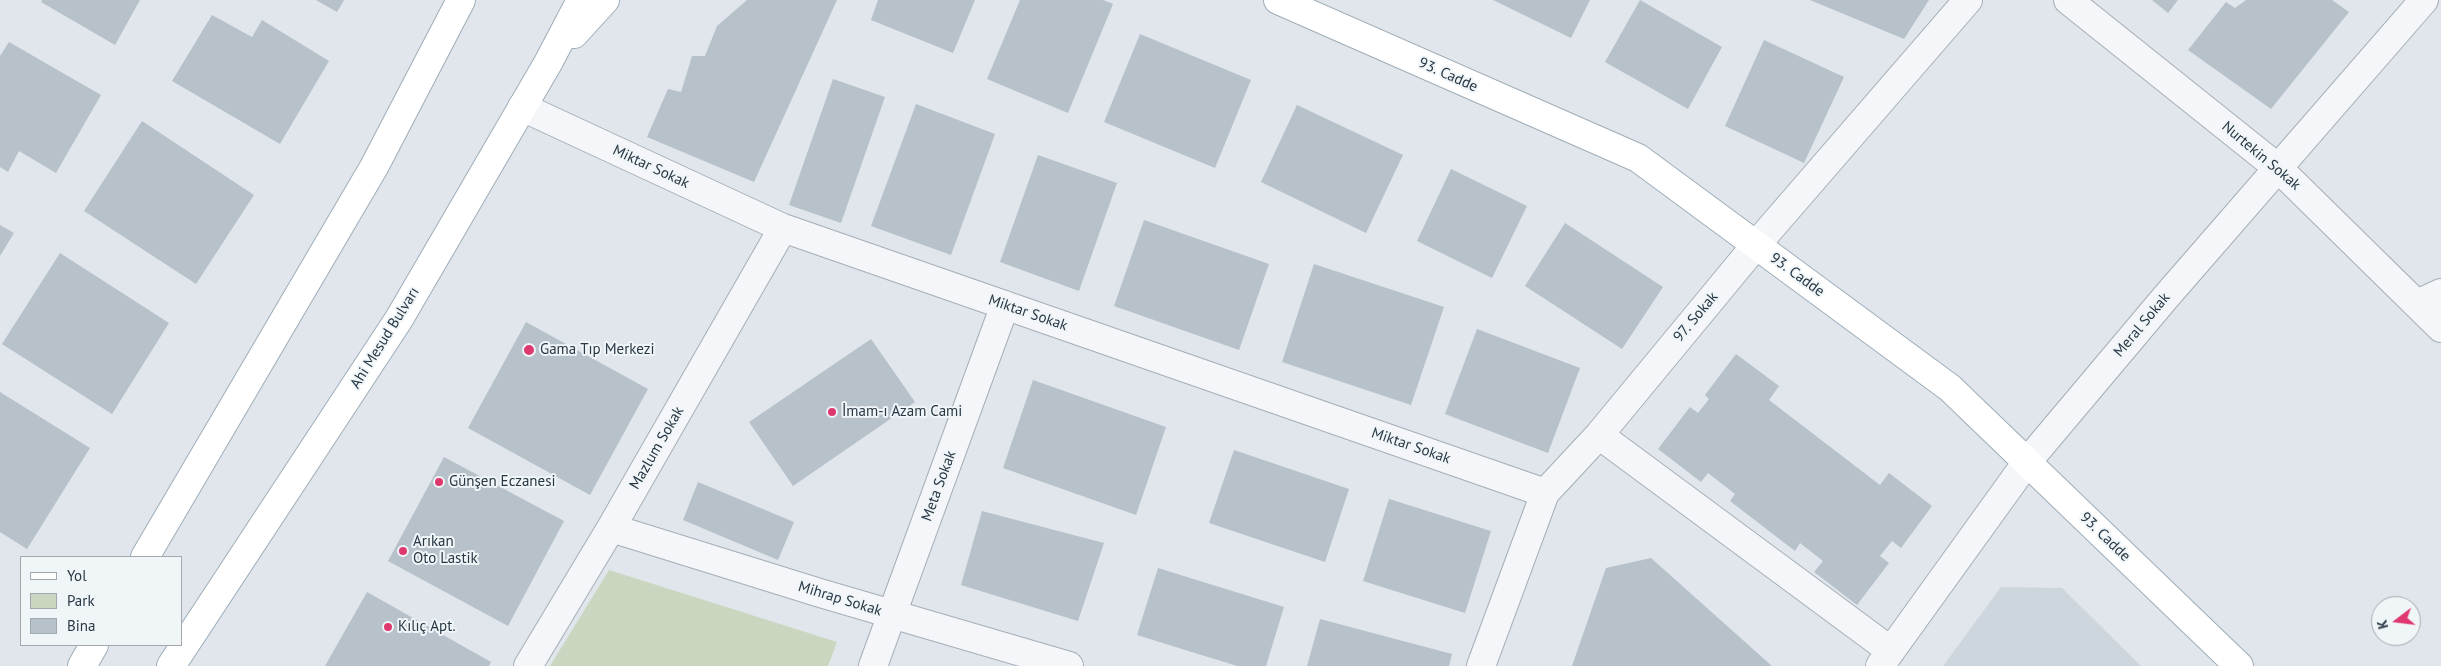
<!DOCTYPE html>
<html>
<head>
<meta charset="utf-8">
<style>
  body { margin:0 }
  #map { position:relative; width:2441px; height:666px; overflow:hidden; background:#e0e6eb; font-family:"PT Sans",sans-serif }
  canvas { display:block }
  .legend { position:absolute; left:20px; top:556px; width:162px; height:90px; box-sizing:border-box; background:#f0f5f8; border:1px solid #a0a9b0; margin:0; padding:6px 9px; list-style:none; font-size:15px; color:#273744 }
  .legend li { display:flex; align-items:center; gap:10px; height:25px }
  .legend b { width:25px; border:1px solid #a0a9b0 }
  .north { position:absolute; left:2371px; top:596px; width:50px; height:50px; box-sizing:border-box; background:#f0f5f8; border:1px solid #a0a9b0; border-radius:50%; rotate:255deg; font-size:14px; font-weight:700; line-height:20px; text-align:center; color:#273744 }
  .north::after { content:''; display:block; margin:auto; width:18px; height:22px; background:#de386f; clip-path:polygon(50% 0,100% 100%,50% 72%,0 100%) }
</style>
</head>
<body>
<div id="map">
<canvas width="2441" height="666"></canvas>
<ul class="legend">
<li><b style="height:6px;background:#fff"></b>Yol</li>
<li><b style="height:14px;background:#cad6c0"></b>Park</li>
<li><b style="height:14px;background:#b7c1c9"></b>Bina</li>
</ul>
<div class="north">K</div>
</div>
<script>
const ctx = document.querySelector('canvas').getContext('2d');
ctx.lineJoin = 'round';
function paint(path, color) { ctx.fillStyle = color; ctx.fill(path, 'evenodd'); }
const shape = rows => new Path2D(rows.map(r => 'M' + r).join(''));
function stroke(path, color, width, dash) { ctx.strokeStyle = color; ctx.lineWidth = width; ctx.lineCap = dash ? 'butt' : 'round'; ctx.setLineDash(dash || []); ctx.stroke(path); }
function write(font, color, halo, rows, align = 'center') {
  ctx.font = font + ' "PT Sans",sans-serif'; ctx.lineWidth = 4; ctx.setLineDash([]); ctx.textBaseline = 'middle'; ctx.strokeStyle = halo; ctx.fillStyle = color; for (const [text, x, y, turn = 0] of rows) {
    ctx.save(); ctx.translate(x, y); ctx.rotate((+turn || 0) * Math.PI / 180); ctx.textAlign = isNaN(turn) ? turn : align; if (halo) ctx.strokeText(text, 0, 0); ctx.fillText(text, 0, 0); ctx.restore();
  }
}
const built = shape([
  [2001,587,2062,588,2141,666,1943,666]
]);
const green = shape([
  [609,570,837,642,828,666,550,666]
]);
const building = shape([
  [42,0,140,0,115,45,41,2],
  [316,0,344,0,337,12],
  [747,0,837,0,754,182,647,137,668,89,681,92,692,56,705,56,717,26],
  [878,0,975,0,953,53,871,20],
  [1020,0,1103,0,1113,4,1068,113,987,79],
  [1493,0,1590,0,1571,38],
  [1640,0,1722,47,1688,109,1605,62],
  [1810,0,1929,0,1904,39],
  [2152,0,2178,0,2168,13],
  [2246,0,2332,0,2349,12,2271,109,2188,50,2226,2,2235,8],
  [212,15,252,37,262,20,329,61,280,144,172,81],
  [1140,34,1251,80,1215,168,1104,122],
  [1764,40,1844,77,1804,163,1725,126],
  [9,42,101,95,56,173,19,151,8,172,0,167,0,56],
  [833,79,885,97,841,223,789,205],
  [916,104,995,134,951,255,871,226],
  [1297,105,1403,155,1366,233,1261,182],
  [142,121,254,195,196,284,84,211],
  [1038,155,1117,183,1079,291,1000,262],
  [1451,169,1527,206,1492,278,1417,241],
  [1144,220,1269,264,1239,350,1114,306],
  [1565,223,1663,287,1622,349,1525,286],
  [0,225,14,233,0,256],
  [60,253,169,323,112,414,2,344],
  [1314,264,1444,307,1411,405,1282,362],
  [526,322,648,389,590,495,468,428],
  [1477,329,1580,368,1548,453,1445,414],
  [871,339,915,402,793,486,749,422],
  [1736,354,1779,386,1769,400,1880,485,1889,473,1932,506,1901,548,1892,541,1880,556,1889,563,1857,605,1814,572,1823,561,1800,543,1795,551,1730,501,1735,494,1708,473,1701,482,1658,449,1690,407,1698,413,1709,399,1705,395],
  [1033,380,1166,427,1136,515,1003,468],
  [0,392,90,448,27,549,0,532],
  [1234,450,1349,489,1325,562,1209,523],
  [444,457,564,521,508,626,388,561],
  [698,482,794,522,778,560,683,520],
  [1389,499,1491,531,1465,613,1363,581],
  [982,511,1104,543,1078,621,961,585],
  [1651,558,1772,666,1572,666,1606,568],
  [1158,568,1284,607,1266,666,1237,666,1137,635],
  [367,592,491,662,489,666,325,666],
  [1320,619,1452,654,1449,666,1307,666]
]);
const minor = shape([
  [2068,0,2278,168,2441,328],
  [522,107,783,228,1545,493],
  [2417,304,2441,293],
  [1599,435,1891,651],
  [611,528,820,593,1069,666],
  [528,666,611,528,783,228],
  [873,666,1005,305],
  [1481,666,1545,493,1599,435,1756,245,1968,0],
  [1880,666,2027,462,2165,298,2424,0]
]);
const major = shape([
  [1278,0,1638,158,1950,388,2239,666],
  [574,34,605,0],
  [145,557,374,167,461,0],
  [82,666,94,645],
  [171,666,399,319,548,63,581,0]
]);
const markers = [
  [529,350,6,"#de386f"],
  [832,412,5,"#de386f"],
  [439,482,5,"#de386f"],
  [403,551,5,"#de386f"],
  [388,627,5,"#de386f"]
];
const streetNames = [
  ["93. Cadde",1448,75,24],
  ["Nurtekin Sokak",2261,156,40],
  ["Miktar Sokak",651,167,25],
  ["93. Cadde",1797,275,36],
  ["Miktar Sokak",1028,313,19],
  ["97. Sokak",1696,317,-50],
  ["Meral Sokak",2142,325,-50],
  ["Ahi Mesud Bulvarı",385,338,-58],
  ["Miktar Sokak",1411,446,19],
  ["Mazlum Sokak",657,448,-60],
  ["Meta Sokak",939,486,-70],
  ["93. Cadde",2105,537,44],
  ["Mihrap Sokak",840,599,17]
];
const poiNames = [
  ["Gama Tıp Merkezi",540,350],
  ["İmam-ı Azam Cami",842,412],
  ["Günşen Eczanesi",449,482],
  ["Arıkan",413,542],
  ["Oto Lastik",413,559],
  ["Kılıç Apt.",398,627]
];
paint(built, '#ced6dd');
paint(green, '#cad6c0');
paint(building, '#b7c1c9');
stroke(minor, '#a5aeb6', 30);
stroke(major, '#9eadb8', 30);
stroke(minor, '#f4f6f9', 28);
stroke(major, '#fff', 28);
for (const [x, y, r, color] of markers) { const dot = new Path2D(); dot.arc(x, y, r, 0, 2 * Math.PI); ctx.fillStyle = color; ctx.fill(dot); stroke(dot, '#f0f5f8', 2); }
write('15px', '#273744', '#f0f5f8', streetNames);
write('15px', '#273744', '#f0f5f8', poiNames, 'left');
</script>
</body>
</html>
